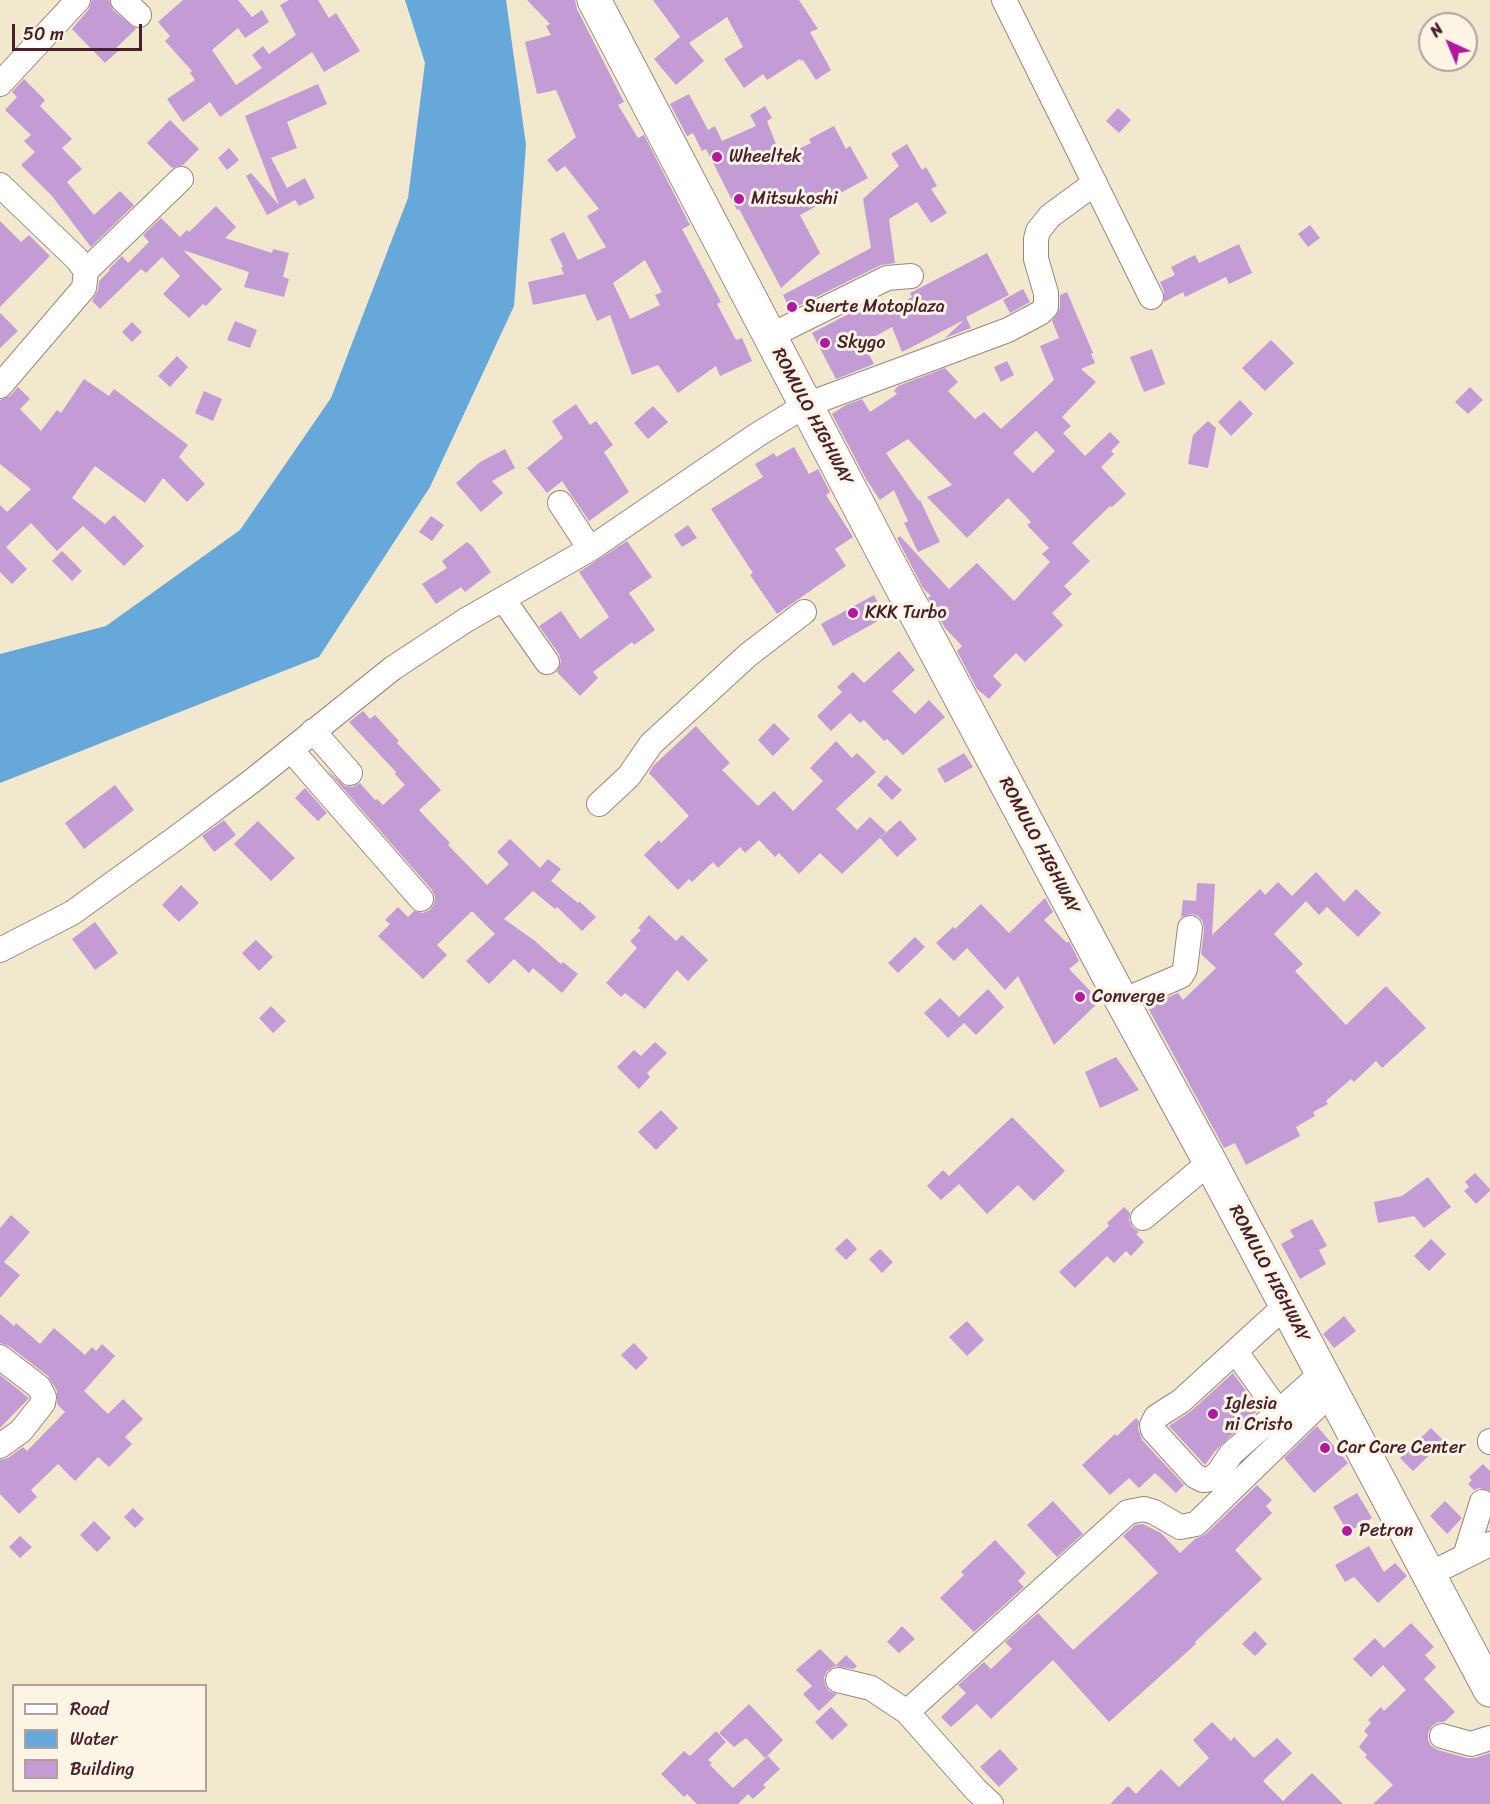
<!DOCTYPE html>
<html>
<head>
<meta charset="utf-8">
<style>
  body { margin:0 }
  #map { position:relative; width:1490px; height:1804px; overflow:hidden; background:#f2e8cd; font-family:Sriracha,sans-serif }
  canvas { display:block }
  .legend { position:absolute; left:12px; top:1684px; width:195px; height:108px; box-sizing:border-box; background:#fcf5e5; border:2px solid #b59f9b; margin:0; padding:8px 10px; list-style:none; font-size:18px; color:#4a1f2b }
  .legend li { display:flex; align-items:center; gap:12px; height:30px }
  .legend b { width:30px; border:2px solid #b59f9b }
  .north { position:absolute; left:1418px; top:12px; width:60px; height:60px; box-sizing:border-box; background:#fcf5e5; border:2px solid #b59f9b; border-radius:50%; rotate:316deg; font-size:16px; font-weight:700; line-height:24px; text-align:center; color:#4a1f2b }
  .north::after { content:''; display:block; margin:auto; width:21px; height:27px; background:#b5179e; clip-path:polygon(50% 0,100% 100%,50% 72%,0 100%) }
  .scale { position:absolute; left:12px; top:24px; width:130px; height:27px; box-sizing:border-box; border:3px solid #4a1f2b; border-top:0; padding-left:8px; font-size:18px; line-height:21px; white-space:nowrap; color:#4a1f2b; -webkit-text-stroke:4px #fcf5e5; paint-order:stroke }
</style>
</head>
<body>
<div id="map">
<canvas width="1490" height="1804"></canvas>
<ul class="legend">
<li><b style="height:8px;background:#fff"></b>Road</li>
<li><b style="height:16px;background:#65a8d9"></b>Water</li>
<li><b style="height:16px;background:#c39cd6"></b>Building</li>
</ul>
<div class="north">N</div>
<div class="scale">50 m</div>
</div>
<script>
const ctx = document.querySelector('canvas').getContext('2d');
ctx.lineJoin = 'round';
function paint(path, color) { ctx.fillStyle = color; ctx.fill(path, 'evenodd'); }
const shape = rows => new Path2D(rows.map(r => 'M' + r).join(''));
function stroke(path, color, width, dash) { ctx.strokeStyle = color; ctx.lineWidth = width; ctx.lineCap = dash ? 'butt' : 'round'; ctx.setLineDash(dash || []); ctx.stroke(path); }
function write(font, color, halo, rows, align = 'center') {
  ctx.font = font + ' Sriracha,sans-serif'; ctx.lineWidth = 6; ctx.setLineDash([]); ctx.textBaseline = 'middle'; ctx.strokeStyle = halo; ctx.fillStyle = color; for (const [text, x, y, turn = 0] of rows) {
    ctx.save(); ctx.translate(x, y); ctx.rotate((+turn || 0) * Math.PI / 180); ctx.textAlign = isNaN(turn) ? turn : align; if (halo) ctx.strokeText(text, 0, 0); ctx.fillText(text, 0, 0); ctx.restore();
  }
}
const water = shape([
  [405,0,506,0,526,145,514,306,430,487,319,657,0,783,0,654,106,626,240,530,331,398,408,198,425,63]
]);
const building = shape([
  [92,0,109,0,113,10,136,29,116,48,118,51,105,63,72,29,89,9],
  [183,0,238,0,252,17,262,10,269,22,245,38,238,28,212,50,236,85,262,68,252,55,263,46,269,54,296,35,280,5,289,0,318,0,329,18,336,13,360,51,324,72,312,52,220,117,210,102,183,122,167,99,195,80,190,73,192,71,165,41,170,36,158,22],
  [527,0,575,0,577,9,624,102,618,105,638,138,644,135,690,225,682,229,721,302,717,304,736,340,742,338,752,361,720,376,716,366,678,393,658,365,632,375,610,315,597,321,585,294,533,305,528,282,564,274,561,268,563,267,550,239,564,232,578,260,606,247,587,216,599,209,565,166,557,172,547,160,576,137,556,90,537,94,525,42,551,35,546,26,550,24],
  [645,260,662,292,655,295,660,305,630,319,613,283],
  [653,0,799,0,818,29,810,32,831,70,816,80,803,60,801,61,800,59,767,80,763,74,744,88,724,59,743,47,727,17,689,43,704,61,676,85,654,59,680,37],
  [24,79,45,100,40,106,72,139,62,148,82,169,67,182,94,215,120,191,134,205,91,247,52,196,21,165,35,152,24,141,31,135,5,110,17,97,12,92],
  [318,84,327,104,287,122,297,148,271,158,287,188,305,178,315,198,299,206,295,200,267,215,246,176,251,173,279,205,245,116],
  [689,94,708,130,715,126,722,141,756,126,750,115,765,106,772,118,767,121,781,157,811,143,809,139,834,126,846,149,850,146,868,178,800,215,820,253,781,288,739,209,737,210,706,149,702,151,693,133,687,136,670,104],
  [1118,108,1131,120,1119,133,1106,121],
  [170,120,199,149,183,165,172,168,147,143],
  [907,144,922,170,926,167,937,186,931,189,947,213,931,223,917,202,889,219,895,263,881,265,790,310,783,295,871,248,863,199,899,166,891,154],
  [229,148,239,160,227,170,218,158],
  [216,206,236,227,225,238,272,253,273,249,289,253,283,277,289,279,284,297,244,287,249,272,183,250,222,289,206,306,203,304,189,318,163,294,180,276,162,257,146,273,141,269,100,309,92,301,98,290,99,281,110,270,109,269,122,256,128,263,149,242,143,235,161,218,180,237,187,230,189,232],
  [0,221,21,242,29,235,50,256,0,307],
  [1310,225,1320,238,1308,247,1298,234],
  [1239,244,1252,273,1229,284,1226,277,1185,297,1183,292,1164,302,1164,291,1160,282,1175,275,1171,267,1195,255,1199,263],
  [987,253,1009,295,966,317,971,328,945,338,964,320,902,352,892,327,863,343,874,364,836,379,812,333,879,298,885,311,912,297,910,293],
  [1023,289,1030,302,1010,313,1003,300],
  [1067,292,1093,353,1091,354,1095,363,1081,369,1096,382,1062,417,1071,426,1063,433,1085,456,1110,432,1120,442,1111,451,1114,454,1101,467,1126,494,1112,507,1110,506,1072,543,1090,561,1064,586,1072,594,1052,613,1063,625,1025,662,1016,653,993,676,1002,685,989,699,977,689,957,651,962,646,945,628,928,598,931,596,923,588,897,538,900,536,949,589,977,563,1014,601,1050,562,1042,554,1049,548,1027,525,1031,522,1008,498,967,538,927,497,952,485,908,439,886,453,919,501,920,500,940,542,918,552,904,523,908,521,894,490,880,500,866,479,832,414,846,405,862,399,870,412,897,394,894,391,898,386,945,368,958,382,948,391,975,419,984,412,1001,429,1054,380,1040,346,1059,338,1052,321,1060,308,1060,295],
  [1036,431,1055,451,1033,473,1013,453],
  [0,313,18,331,0,348],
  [235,321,257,330,250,348,227,340],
  [132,322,142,332,132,342,122,332],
  [1271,340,1294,363,1265,391,1242,368],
  [1152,349,1165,384,1144,392,1130,357],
  [177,356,188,367,170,387,158,376],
  [1007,361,1014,375,1001,382,994,367],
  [84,379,109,396,114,389,188,445,179,457,205,484,187,502,163,478,145,503,95,466,72,498,105,524,114,515,144,546,124,566,83,526,57,551,31,523,6,547,27,569,12,584,0,572,0,505,7,512,31,489,0,464,0,400,10,396,18,387,30,399,20,409,41,431,57,410,61,413],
  [1470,387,1483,400,1468,414,1455,402],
  [204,391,222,399,213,421,195,413],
  [1240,400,1253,414,1231,436,1218,422],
  [576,404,590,425,596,421,613,445,604,452,629,492,589,521,562,481,547,493,527,468,563,438,552,421],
  [653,406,668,422,648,439,634,423],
  [1208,421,1216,428,1208,468,1188,464,1193,435],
  [794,447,809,474,818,469,830,492,826,495,853,537,835,549,846,566,777,614,750,575,753,573,711,509,763,477,755,464,774,453,776,457],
  [505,449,515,468,492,481,503,493,481,512,456,483,480,462],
  [431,516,444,525,432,541,419,532],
  [688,525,697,538,682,547,674,535],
  [627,541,652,577,629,593,655,630,634,645,632,642,593,672,598,678,580,696,557,672,561,661,559,654,539,626,561,611,580,639,609,617,579,572],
  [467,542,472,546,491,572,465,592,461,587,436,604,422,584,447,568,442,561],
  [62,551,82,571,72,581,52,561],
  [874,595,885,617,833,646,821,624],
  [899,651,915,670,892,691,915,714,929,700,945,717,903,755,887,739,884,741,864,720,860,723,850,713,831,731,817,716,842,692,837,687,853,672,864,683],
  [363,711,370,719,375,715,399,741,397,743,441,790,419,810,450,843,448,845,487,885,509,864,497,852,510,839,540,868,548,859,561,869,551,881,578,903,579,901,596,917,582,931,557,907,555,909,533,891,504,919,535,941,561,964,563,962,578,974,562,993,533,968,529,973,514,959,489,984,466,961,495,934,472,911,437,945,447,955,423,979,378,936,390,924,385,920,398,907,408,917,414,911,423,913,430,910,434,904,435,897,432,890,326,769,345,786,353,787,360,783,375,800,377,799,383,805,405,785,395,774,396,772,349,722],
  [774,723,790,739,773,756,758,740],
  [696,726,730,763,722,770,758,806,774,791,793,811,823,781,810,768,836,741,852,758,857,753,876,772,836,809,857,830,870,817,886,832,842,874,820,853,799,874,779,853,775,857,759,840,745,853,740,847,718,868,713,862,692,882,689,879,678,890,644,855,659,840,661,843,689,816,649,773,653,766],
  [964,753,973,767,945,783,937,769],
  [886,775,902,790,892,800,877,785],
  [115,785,134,810,84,849,65,823],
  [305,788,327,813,318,821,295,798],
  [224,820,236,835,214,852,202,836],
  [900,820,917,839,897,857,880,838],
  [258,821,295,858,271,881,234,844],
  [1316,872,1344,902,1356,889,1381,913,1358,937,1327,907,1319,915,1306,901,1274,934,1303,964,1295,971,1346,1025,1386,986,1426,1028,1382,1068,1376,1061,1354,1082,1351,1079,1326,1101,1328,1104,1313,1112,1315,1116,1296,1127,1300,1136,1246,1165,1235,1143,1224,1148,1147,1006,1178,993,1183,1000,1216,968,1201,954,1204,930,1203,922,1198,916,1192,914,1181,917,1183,900,1196,901,1197,883,1215,884,1212,935,1260,889,1265,895,1278,882,1292,896],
  [181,885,199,903,179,922,162,905],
  [1045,898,1053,912,1044,920,1067,943,1069,941,1079,961,1069,969,1100,1001,1054,1045,1018,976,1005,990,967,948,954,961,936,943,953,927,955,929,981,904,1009,933],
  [649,915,676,941,682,935,708,960,688,981,677,970,645,1009,625,993,621,997,606,983,637,948,630,941,641,930,638,928],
  [95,922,118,953,95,970,72,939],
  [915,937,925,947,898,973,888,963],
  [256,940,273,957,259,971,242,953],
  [988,989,1004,1007,976,1035,964,1023,948,1038,924,1013,940,998,959,1017],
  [271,1006,286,1021,273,1033,259,1018],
  [655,1042,667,1053,647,1073,650,1077,639,1089,617,1067,634,1050,641,1056],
  [1116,1057,1139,1090,1100,1108,1085,1072],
  [661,1110,678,1128,656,1150,638,1132],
  [1012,1117,1065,1171,1034,1201,1018,1185,987,1214,959,1184,941,1200,927,1186,943,1170,949,1176],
  [1475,1173,1490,1189,1490,1191,1476,1204,1464,1191,1469,1187,1465,1182],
  [1428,1177,1451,1207,1424,1228,1414,1216,1378,1223,1374,1202,1402,1196],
  [1124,1207,1130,1213,1129,1220,1132,1227,1139,1232,1136,1234,1144,1242,1131,1256,1126,1251,1114,1263,1107,1256,1075,1288,1059,1272,1109,1226,1107,1223],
  [11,1215,30,1232,4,1262,20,1275,0,1298,0,1228],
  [1312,1219,1327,1246,1319,1250,1326,1264,1300,1279,1281,1244,1294,1237,1290,1230],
  [847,1238,857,1249,846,1260,835,1249],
  [1431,1239,1446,1254,1429,1271,1414,1256],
  [880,1249,893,1262,882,1273,869,1259],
  [0,1314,14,1326,16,1323,40,1344,54,1328,85,1355,92,1347,96,1351,102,1344,115,1356,84,1391,108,1414,123,1399,143,1419,125,1437,132,1444,109,1467,98,1457,75,1481,58,1464,31,1490,37,1497,19,1514,0,1494,0,1460,8,1458,23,1447,27,1451,65,1412,57,1404,57,1391,48,1376,9,1346,0,1343],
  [1344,1316,1356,1331,1334,1348,1323,1334],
  [967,1321,984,1340,967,1356,949,1337],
  [634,1343,648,1358,636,1370,621,1355],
  [1233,1373,1259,1409,1215,1451,1205,1465,1169,1426,1190,1412],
  [0,1375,29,1398,0,1428],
  [1136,1418,1139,1421,1138,1428,1142,1440,1184,1485,1176,1493,1155,1473,1139,1488,1129,1478,1110,1495,1082,1465,1115,1434,1117,1436],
  [1317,1426,1348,1463,1314,1493,1284,1458],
  [1431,1428,1444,1441,1413,1471,1400,1458],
  [1483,1464,1490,1471,1490,1491,1479,1488,1474,1490,1468,1484,1472,1480,1469,1477],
  [1257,1485,1272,1500,1266,1506,1272,1513,1235,1550,1262,1579,1195,1642,1196,1644,1109,1722,1053,1660,991,1719,977,1704,951,1727,941,1717,966,1693,958,1685,984,1662,991,1669,1012,1649,1005,1642,1038,1613,1073,1650,1158,1573,1123,1536,1135,1525,1143,1524,1161,1533,1180,1553,1195,1539,1206,1534],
  [1357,1493,1372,1518,1348,1532,1333,1507],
  [1053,1501,1083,1534,1057,1557,1027,1525],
  [1445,1501,1462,1518,1447,1534,1430,1516],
  [133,1508,144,1519,135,1528,124,1517],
  [94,1521,111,1538,97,1552,80,1535],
  [20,1536,32,1547,20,1558,9,1547],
  [995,1540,1026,1573,1018,1581,1024,1587,974,1632,940,1598,964,1575,961,1572],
  [1369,1546,1384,1572,1395,1563,1407,1576,1378,1603,1354,1577,1345,1582,1335,1565],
  [1411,1623,1434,1647,1425,1655,1436,1667,1424,1679,1455,1712,1444,1722,1438,1722,1432,1726,1428,1733,1428,1740,1431,1746,1438,1750,1467,1758,1475,1758,1490,1753,1490,1804,1373,1804,1393,1785,1365,1757,1367,1755,1359,1747,1368,1735,1364,1731,1371,1723,1368,1720,1381,1707,1384,1711,1406,1690,1383,1665,1371,1677,1353,1659,1375,1638,1384,1648],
  [902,1626,915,1639,899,1653,887,1642],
  [1255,1631,1267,1644,1255,1656,1242,1644],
  [820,1649,836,1665,846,1655,857,1666,854,1669,835,1666,827,1671,824,1677,825,1685,829,1691,837,1694,819,1711,803,1694,812,1686,796,1670],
  [749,1704,783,1740,765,1758,746,1738,734,1747,719,1733],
  [831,1707,848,1725,832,1740,815,1722],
  [1212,1722,1231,1741,1234,1737,1254,1758,1277,1738,1292,1753,1263,1781,1283,1801,1312,1773,1343,1804,1110,1804,1128,1786,1136,1794,1161,1769,1179,1787,1209,1758,1193,1740],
  [716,1731,726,1742,708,1760,712,1763,710,1765,733,1788,768,1756,780,1769,763,1785,766,1787,753,1799,748,1794,738,1804,697,1804,687,1794,684,1797,661,1774,684,1751,690,1756],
  [1000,1749,1018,1769,999,1787,980,1767]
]);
const minor = shape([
  [123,0,139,15],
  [1004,0,1151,297],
  [0,84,78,0],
  [0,185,77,259,86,271,84,288,0,386],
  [86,271,181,179],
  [770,336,887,278,911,276],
  [560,503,590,549],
  [503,599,547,662],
  [313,731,350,773],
  [291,750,421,899],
  [599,804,629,776,651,744,748,655,804,612],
  [0,950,72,913,176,838,252,781,393,668,466,620,590,549,757,435,806,405,1008,330,1040,313,1046,307,1046,293,1036,259,1036,239,1038,231,1050,216,1095,183],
  [1122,1001,1181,976,1185,969,1190,928],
  [1143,1218,1210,1162],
  [1285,1306,1181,1401,1156,1417,1152,1425,1153,1430,1195,1476,1203,1480,1211,1479,1219,1472,1231,1454,1322,1373],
  [1236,1352,1278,1411],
  [0,1357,39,1387,44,1397,43,1403,21,1431,0,1446],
  [1490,1441,1490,1442],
  [1465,1556,1482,1502],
  [1428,1575,1490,1544],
  [838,1680,871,1688,907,1712,1128,1512,1144,1509,1154,1512,1180,1527,1196,1524,1332,1392],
  [907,1712,976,1790,991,1804],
  [1442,1736,1471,1744,1490,1738]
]);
const highway = shape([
  [594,0,885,556,1122,1001,1210,1162,1490,1690]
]);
const markers = [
  [717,157,6,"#b5179e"],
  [739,199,6,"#b5179e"],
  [792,307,6,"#b5179e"],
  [825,343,6,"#b5179e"],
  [853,613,6,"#b5179e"],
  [1080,997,6,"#b5179e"],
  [1213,1414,6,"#b5179e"],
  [1325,1448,6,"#b5179e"],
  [1347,1531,6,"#b5179e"]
];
const poiNames = [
  ["Wheeltek",729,157],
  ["Mitsukoshi",751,199],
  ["Suerte Motoplaza",804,307],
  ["Skygo",837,343],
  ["KKK Turbo",865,613],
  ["Converge",1092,997],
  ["Iglesia",1225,1404],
  ["ni Cristo",1225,1425],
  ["Car Care Center",1337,1448],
  ["Petron",1359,1531]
];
const streetNames = [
  ["ROMULO HIGHWAY",812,417,62],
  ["ROMULO HIGHWAY",1039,846,62],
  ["ROMULO HIGHWAY",1269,1274,62]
];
paint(water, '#65a8d9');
paint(building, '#c39cd6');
stroke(minor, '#9e847c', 26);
stroke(highway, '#9e847c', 35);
stroke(minor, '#fff', 24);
stroke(highway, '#fff', 33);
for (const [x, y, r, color] of markers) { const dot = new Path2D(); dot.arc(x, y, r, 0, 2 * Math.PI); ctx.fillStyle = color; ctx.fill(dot); stroke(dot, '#fcf5e5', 2); }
write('18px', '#4a1f2b', '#fcf5e5', poiNames, 'left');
write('18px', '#4a1f2b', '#fcf5e5', streetNames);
</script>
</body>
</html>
